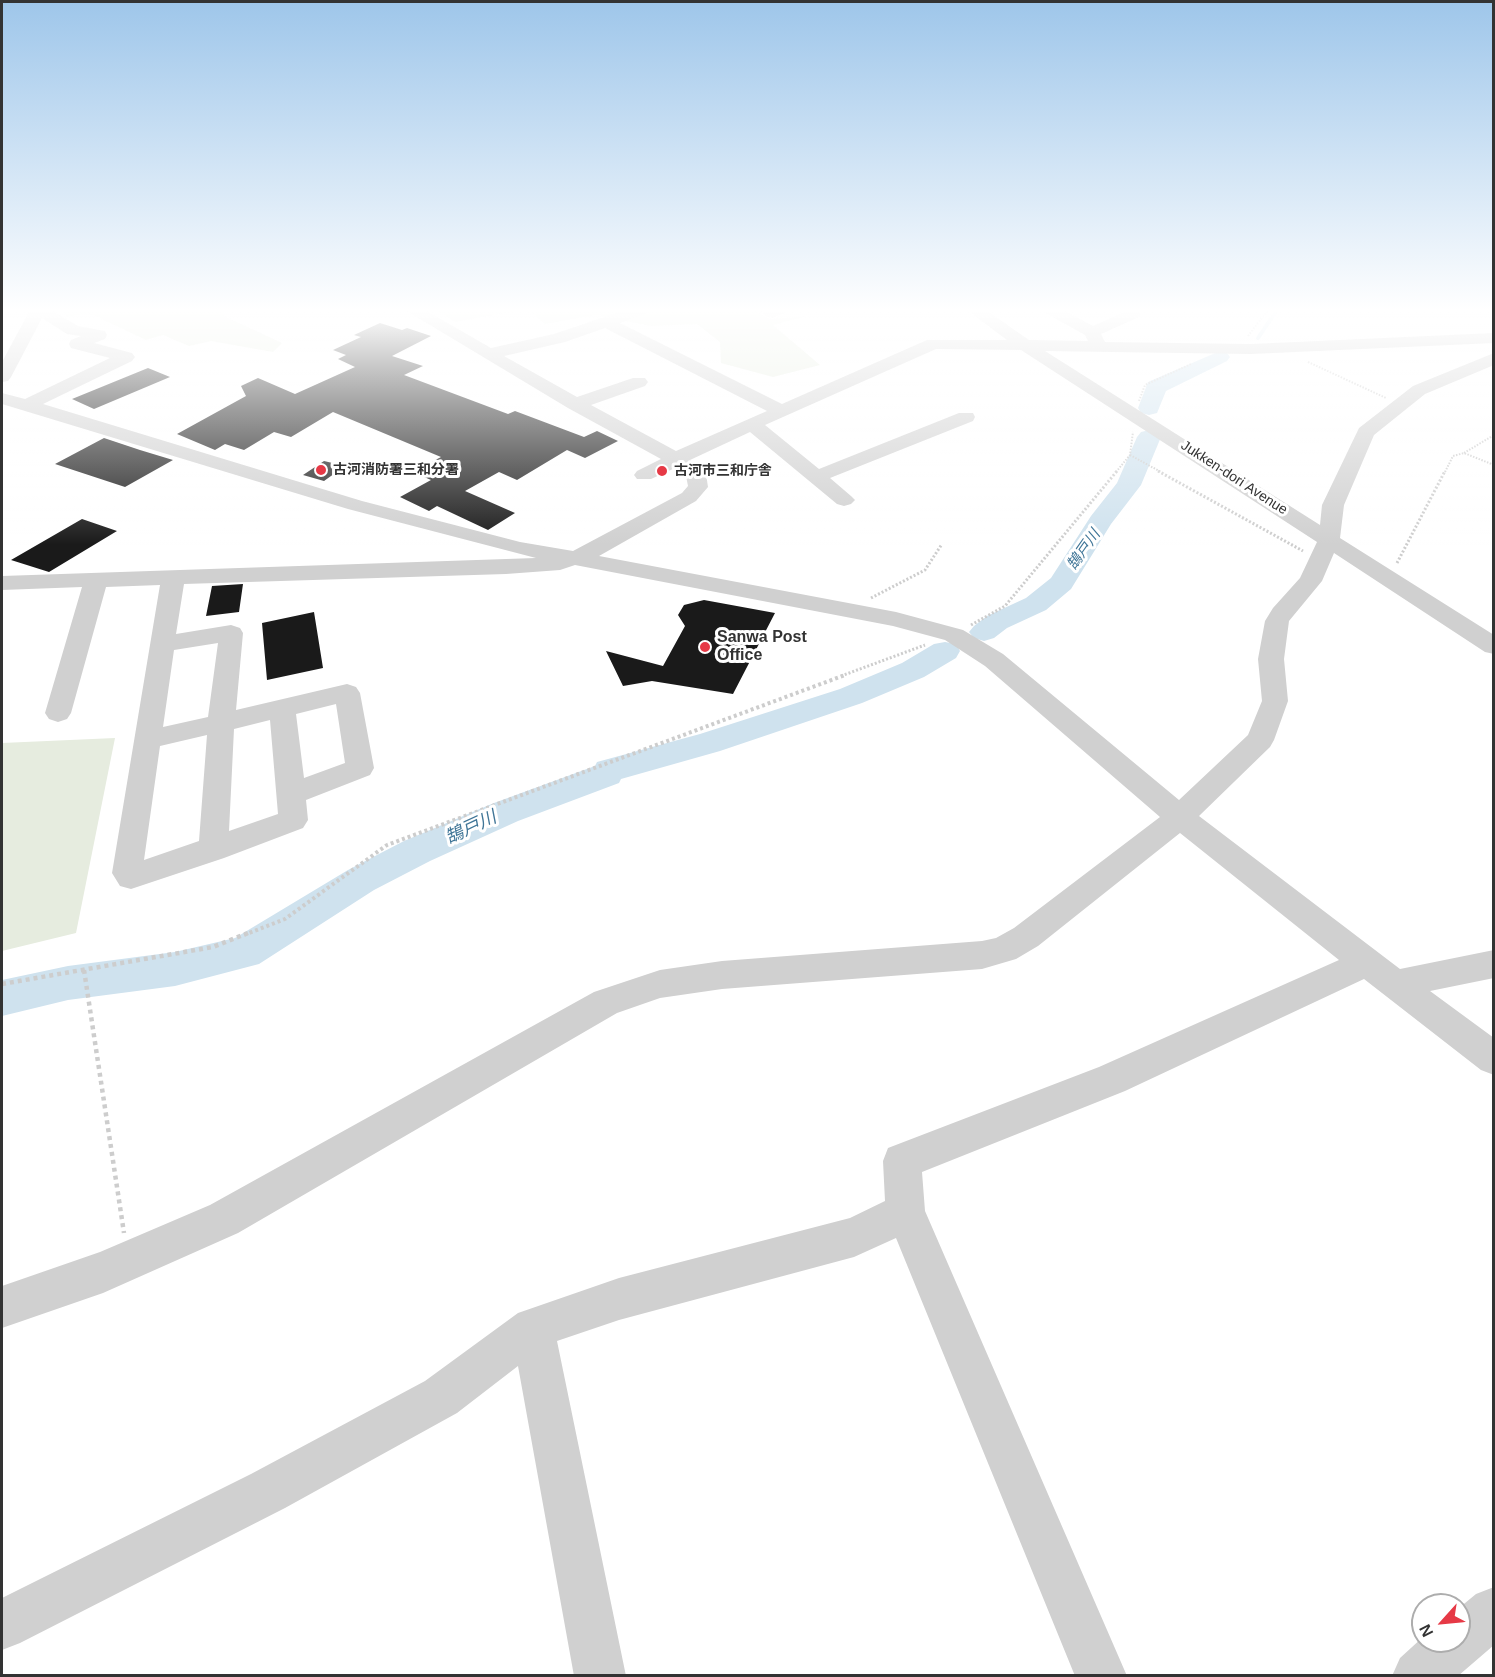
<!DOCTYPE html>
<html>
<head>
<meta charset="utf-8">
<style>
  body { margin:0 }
  #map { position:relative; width:1495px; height:1677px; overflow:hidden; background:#fff; font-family:Helvetica,sans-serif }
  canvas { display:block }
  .frame { position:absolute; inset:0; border:3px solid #333; pointer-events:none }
  .north { position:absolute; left:1411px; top:1593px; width:60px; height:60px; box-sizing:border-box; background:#fff; border:2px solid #adadad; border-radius:50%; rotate:243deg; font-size:16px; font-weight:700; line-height:24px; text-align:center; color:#333 }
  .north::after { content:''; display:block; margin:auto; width:21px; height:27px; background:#e63946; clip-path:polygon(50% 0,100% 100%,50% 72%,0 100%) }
</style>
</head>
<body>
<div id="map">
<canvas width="1495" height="1677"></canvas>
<div class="frame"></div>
<div class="north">N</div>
</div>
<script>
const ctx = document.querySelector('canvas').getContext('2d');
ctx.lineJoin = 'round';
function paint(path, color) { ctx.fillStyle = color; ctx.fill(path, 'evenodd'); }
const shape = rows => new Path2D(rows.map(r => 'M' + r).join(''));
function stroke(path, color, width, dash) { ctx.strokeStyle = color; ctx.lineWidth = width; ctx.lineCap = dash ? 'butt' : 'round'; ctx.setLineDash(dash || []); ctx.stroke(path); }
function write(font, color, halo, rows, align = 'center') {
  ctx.font = font + ' Helvetica,"Noto Sans JP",sans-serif'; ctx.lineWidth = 6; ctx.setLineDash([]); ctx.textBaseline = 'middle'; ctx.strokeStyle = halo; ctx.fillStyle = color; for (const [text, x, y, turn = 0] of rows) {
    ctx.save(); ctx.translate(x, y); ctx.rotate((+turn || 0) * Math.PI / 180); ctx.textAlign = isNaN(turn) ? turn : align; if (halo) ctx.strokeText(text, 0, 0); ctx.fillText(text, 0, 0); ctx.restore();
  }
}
const green = shape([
  [62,310,225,310,224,316,282,343,273,352,211,341,189,346,163,335,146,340,89,313,67,317],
  [437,310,521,310,455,322],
  [529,310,753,310,770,319,807,316,773,325,820,365,773,377,721,363,720,342,697,324,651,326,596,315,545,324],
  [115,738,76,933,2,951,2,743]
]);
const stream = shape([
  [1258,338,1277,310]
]);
const river = shape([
  [1220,351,1227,353,1230,357,1227,361,1166,391,1157,413,1149,415,1141,413,1138,408,1148,382,1220,351],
  [1149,430,1157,432,1161,437,1141,485,1111,524,1071,589,1046,610,1007,628,994,638,984,641,974,638,969,632,974,626,987,616,1026,598,1051,578,1091,516,1117,483,1137,437,1141,432,1149,430],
  [945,642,956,644,960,651,956,658,924,677,862,703,720,751,621,779,619,783,518,821,430,861,374,890,259,964,175,986,68,1000,2,1016,2,980,68,966,175,952,235,938,348,870,404,841,494,803,595,766,597,762,700,734,840,689,902,663,934,644,945,642]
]);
const building = shape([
  [380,323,402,330,407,328,431,336,392,356,423,366,404,375,508,414,515,411,584,437,597,431,618,441,585,458,567,450,517,480,499,472,465,491,515,513,488,530,437,506,429,511,400,497,431,480,413,472,441,457,333,412,291,437,274,432,244,450,225,444,215,450,177,434,246,396,241,386,258,378,295,394,355,367,338,359,346,355,333,350,361,337,354,335],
  [148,368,170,377,94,409,72,399],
  [104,438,140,450,173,460,125,487,55,464],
  [324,461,345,466,324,481,303,475],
  [82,519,117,531,49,572,11,560],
  [243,584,239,612,206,616,212,586],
  [704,600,775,613,733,694,652,681,623,686,606,651,663,666,685,626,678,615,684,605],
  [314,612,323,668,267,680,262,623]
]);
const pathFar3 = shape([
  [1488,310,1494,312],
  [1248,336,1268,310],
  [1308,362,1386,398],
  [1139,401,1145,385,1191,364],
  [1464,453,1494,435],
  [1130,455,1161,472],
  [1116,472,1130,455,1133,432],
  [1445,472,1453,456,1464,453,1494,465]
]);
const pathFar2 = shape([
  [1158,471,1303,551],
  [1397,563,1445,471],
  [871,598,925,570,942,544],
  [971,625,1005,606,1117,471],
  [841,676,925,645]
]);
const pathFar1 = shape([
  [244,935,285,919,387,845,845,675]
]);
const path = shape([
  [84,970,124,1233],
  [2,984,213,947,248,933]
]);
const minor = shape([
  [30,310,51,310,78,326,105,331,107,335,105,339,94,343,132,353,135,357,132,361,43,404,362,501,520,542,573,551,682,493,688,486,686,476,675,468,651,479,637,479,634,475,637,471,661,459,568,408,405,310,425,310,491,348,554,334,625,310,649,310,647,313,620,323,782,404,927,340,1007,340,967,310,986,310,1029,340,1088,341,1085,335,1040,310,1063,310,1093,326,1127,311,1139,311,1141,314,1139,317,1101,334,1105,342,1251,344,1494,333,1494,343,1251,354,1045,351,1320,525,1322,505,1359,428,1413,386,1494,353,1494,365,1425,394,1374,435,1344,505,1340,538,1494,635,1494,654,1485,652,1334,553,1322,581,1289,621,1284,659,1288,701,1274,740,1270,747,1199,816,1400,969,1494,950,1494,978,1430,991,1494,1038,1494,1075,1481,1070,1364,979,1125,1091,922,1172,925,1211,1127,1676,1075,1676,896,1238,854,1257,619,1320,557,1341,626,1676,574,1676,518,1366,457,1413,285,1508,20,1643,2,1650,2,1598,251,1474,425,1381,518,1313,619,1278,850,1218,885,1201,883,1161,888,1148,1099,1067,1339,960,1180,833,1038,946,1016,959,982,969,722,989,660,998,617,1013,238,1233,103,1293,2,1328,2,1286,100,1252,210,1205,594,992,660,970,722,961,982,941,996,938,1014,928,1160,817,985,666,945,640,893,626,575,565,560,570,506,574,184,584,176,634,231,625,240,628,243,633,236,710,347,684,356,687,360,693,374,768,370,775,306,800,308,820,303,828,224,858,131,889,120,886,112,873,160,585,106,587,71,713,67,719,58,722,49,719,45,713,82,587,2,590,2,576,536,558,348,509,2,404,2,393,25,399,110,358,71,348,69,344,71,340,81,336,67,334,42,318,11,377,8,381,2,382,2,362,30,310],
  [605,328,767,411,676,451,591,405,645,386,648,382,645,378,633,378,577,397,504,356,565,342,605,328],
  [936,349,1021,350,1317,542,1300,578,1273,608,1265,621,1258,659,1262,701,1248,735,1179,800,1003,654,963,630,896,612,599,556,696,501,708,487,706,474,690,460,750,432,837,504,844,506,851,504,855,500,851,496,830,478,973,421,975,417,973,413,959,413,819,469,765,425,936,349],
  [218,643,208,717,163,727,174,650,218,643],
  [336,704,345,763,304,778,296,714,336,704],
  [270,720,278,814,229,831,234,729,270,720],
  [207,735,199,841,144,860,160,746,207,735],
  [760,310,787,310,785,313,772,318,766,316,760,310],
  [1494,1587,1494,1645,1458,1676,1392,1676,1400,1658,1423,1637,1423,1641,1459,1641,1459,1608,1476,1594,1494,1587]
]);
const markers = [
  [321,470,6,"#e63946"],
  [662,471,6,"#e63946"],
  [705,647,6,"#e63946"]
];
const farPoinames = [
  ["古河消防署三和分署",333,470],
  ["古河市三和庁舎",674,471]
];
const farStreetnames = [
  ["Jukken-dori Avenue",1234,478,33]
];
const farWaternames = [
  ["鵠戸川",1084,550,-55]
];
const poiNames = [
  ["Sanwa Post",717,638],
  ["Office",717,656]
];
const waterNames = [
  ["鵠戸川",471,828,-25]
];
paint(green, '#e6ecdf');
stroke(stream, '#cfe2ee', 4);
paint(river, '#cfe2ee');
paint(building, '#1a1a1a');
stroke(pathFar3, '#cdcdcd', 2, [1.5, 1.5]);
stroke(pathFar2, '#cdcdcd', 3, [2, 2]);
stroke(pathFar1, '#cdcdcd', 4, [3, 3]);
stroke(path, '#cdcdcd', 4.5, [4, 4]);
paint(minor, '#d0d0d0');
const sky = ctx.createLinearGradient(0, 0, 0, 545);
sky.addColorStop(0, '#9ec6ea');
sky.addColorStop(0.57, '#fff');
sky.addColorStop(1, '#ffffff00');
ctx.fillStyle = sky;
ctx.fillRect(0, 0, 1495, 545);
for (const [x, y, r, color] of markers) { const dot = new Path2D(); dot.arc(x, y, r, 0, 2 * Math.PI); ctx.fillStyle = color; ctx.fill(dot); stroke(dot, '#fff', 2); }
write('bold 14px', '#333', '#fff', farPoinames, 'left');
write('14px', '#333', '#fff', farStreetnames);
write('italic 15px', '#3f7597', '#fff', farWaternames);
write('bold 16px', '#333', '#fff', poiNames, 'left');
write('italic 18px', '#3f7597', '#fff', waterNames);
</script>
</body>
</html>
